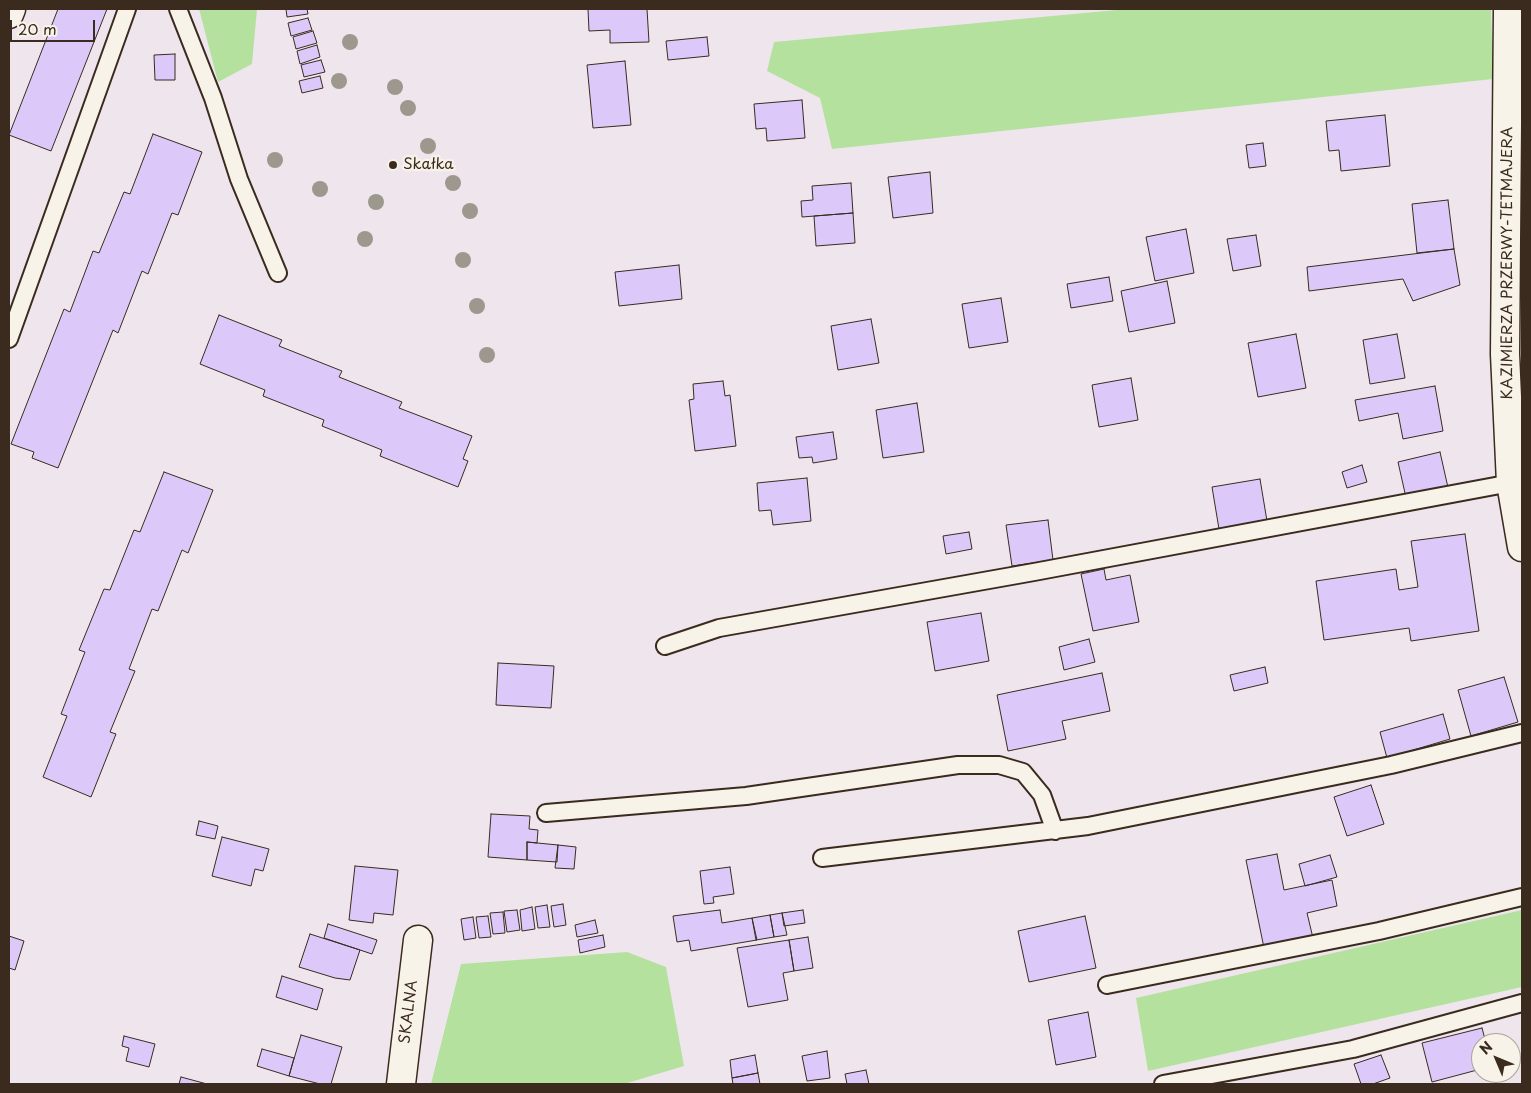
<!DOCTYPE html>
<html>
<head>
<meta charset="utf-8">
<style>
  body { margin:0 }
  #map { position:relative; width:1531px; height:1093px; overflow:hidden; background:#efe6ed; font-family:"Playpen Sans",sans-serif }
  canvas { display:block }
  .frame { position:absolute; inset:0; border:10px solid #3b2a1e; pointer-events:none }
  .north { position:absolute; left:1471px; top:1033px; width:50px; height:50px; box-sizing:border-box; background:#f7f3e8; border:1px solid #aca397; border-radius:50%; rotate:315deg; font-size:14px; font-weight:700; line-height:20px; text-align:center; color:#3b2a1e }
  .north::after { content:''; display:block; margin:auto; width:18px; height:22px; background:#3b2a1e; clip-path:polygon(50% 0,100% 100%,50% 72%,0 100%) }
  .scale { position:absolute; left:10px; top:20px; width:85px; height:22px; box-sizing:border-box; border:2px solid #3b2a1e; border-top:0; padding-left:6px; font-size:15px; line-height:18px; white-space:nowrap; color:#3b2a1e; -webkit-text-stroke:4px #f7f3e8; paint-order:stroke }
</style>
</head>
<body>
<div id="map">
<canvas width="1531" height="1093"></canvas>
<div class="frame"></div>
<div class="north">N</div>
<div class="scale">20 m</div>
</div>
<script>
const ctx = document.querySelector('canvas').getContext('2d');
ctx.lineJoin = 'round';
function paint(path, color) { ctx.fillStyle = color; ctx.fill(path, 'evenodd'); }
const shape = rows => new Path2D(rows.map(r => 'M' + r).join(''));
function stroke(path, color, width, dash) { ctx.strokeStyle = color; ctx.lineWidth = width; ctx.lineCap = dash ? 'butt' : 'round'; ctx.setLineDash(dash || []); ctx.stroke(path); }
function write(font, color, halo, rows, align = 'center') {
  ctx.font = font + ' "Playpen Sans",sans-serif'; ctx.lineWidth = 4.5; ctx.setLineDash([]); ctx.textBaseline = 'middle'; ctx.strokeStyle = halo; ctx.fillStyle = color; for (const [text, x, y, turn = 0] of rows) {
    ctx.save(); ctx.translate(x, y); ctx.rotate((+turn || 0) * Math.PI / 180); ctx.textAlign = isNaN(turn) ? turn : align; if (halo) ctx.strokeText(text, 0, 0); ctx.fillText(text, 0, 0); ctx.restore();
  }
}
const green = shape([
  [199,9,257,9,252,64,218,82],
  [1127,9,1491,9,1493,79,832,149,820,98,767,71,774,42],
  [1522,910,1522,987,1148,1071,1136,998],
  [627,952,666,967,684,1066,624,1084,431,1084,461,964]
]);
const building = shape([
  [58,9,107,9,51,151,9,135,58,9],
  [286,9,307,9,308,14,287,17,286,9],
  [588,9,647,9,649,42,610,43,610,30,589,31,588,9],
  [308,18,312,30,291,36,288,23,308,18],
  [313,31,317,43,296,49,293,37,313,31],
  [707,37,709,56,668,60,666,41,707,37],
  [317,45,320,57,300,64,297,51,317,45],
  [175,54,175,80,155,80,154,55,175,54],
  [321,60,325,72,304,77,301,65,321,60],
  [625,61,631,125,593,128,587,65,625,61],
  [320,76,323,88,302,93,299,81,320,76],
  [802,100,805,138,767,141,766,128,756,129,754,104,802,100],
  [1385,115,1390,166,1341,171,1339,150,1329,151,1326,121,1385,115],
  [153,134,202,152,178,215,172,213,148,274,142,271,118,333,113,330,58,468,32,458,34,452,11,444,64,309,70,312,93,251,99,253,124,192,130,194,153,134],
  [1263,143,1266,166,1249,168,1246,145,1263,143],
  [930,172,933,213,893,218,888,177,930,172],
  [851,183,853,213,802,217,801,201,813,200,812,186,851,183],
  [1448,200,1454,249,1417,253,1412,204,1448,200],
  [853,213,855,243,816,246,814,216,853,213],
  [1186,229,1194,273,1155,281,1146,237,1186,229],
  [1256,235,1261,266,1233,271,1227,239,1256,235],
  [1454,249,1460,285,1413,301,1403,279,1309,291,1307,267,1454,249],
  [679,265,682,299,619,306,615,272,679,265],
  [1109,277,1113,301,1071,308,1067,284,1109,277],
  [1167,281,1175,323,1129,332,1121,291,1167,281],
  [1001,298,1008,342,969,348,962,304,1001,298],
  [219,315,282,340,279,346,342,371,339,377,402,402,399,408,472,436,463,459,468,461,458,487,380,456,382,450,322,426,324,420,263,396,265,390,200,364,219,315],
  [871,319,879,363,838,370,831,326,871,319],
  [1296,334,1306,388,1258,397,1248,343,1296,334],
  [1397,334,1405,378,1370,384,1363,340,1397,334],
  [1131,378,1138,420,1099,427,1092,385,1131,378],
  [723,381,725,396,730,395,736,446,695,451,689,400,694,399,693,384,723,381],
  [1435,386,1443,431,1403,439,1398,413,1359,421,1355,400,1435,386],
  [917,403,924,452,883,458,876,410,917,403],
  [833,432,837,459,813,463,812,457,799,458,796,437,833,432],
  [1440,452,1449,492,1407,502,1398,462,1440,452],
  [1362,465,1367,482,1347,488,1342,472,1362,465],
  [164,472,213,490,188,553,182,550,158,611,152,609,129,669,135,671,110,732,116,734,91,797,43,777,67,716,61,714,85,652,79,650,104,589,110,590,134,530,140,532,164,472],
  [807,478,811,521,773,525,771,510,759,511,757,483,807,478],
  [1260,479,1267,521,1219,529,1212,487,1260,479],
  [1048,520,1053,560,1012,566,1006,525,1048,520],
  [969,532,972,549,946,554,943,536,969,532],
  [1465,534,1479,631,1411,641,1409,628,1324,640,1316,581,1396,569,1399,590,1418,587,1411,541,1465,534],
  [1104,569,1106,580,1130,575,1139,622,1093,631,1081,574,1104,569],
  [981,613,989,661,935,671,927,622,981,613],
  [1089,639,1095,662,1064,670,1059,647,1089,639],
  [498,663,554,666,551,708,496,705,498,663],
  [1265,667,1268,683,1234,691,1230,675,1265,667],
  [1102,673,1110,711,1062,721,1066,739,1008,751,997,695,1102,673],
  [1504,677,1518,722,1471,736,1458,690,1504,677],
  [1443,714,1450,739,1387,758,1380,732,1443,714],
  [1371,785,1384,824,1347,836,1334,797,1371,785],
  [491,814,530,816,529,829,538,830,537,843,527,842,527,860,488,857,491,814],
  [199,821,218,826,215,839,196,835,199,821],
  [222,837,269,849,263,871,255,869,251,886,212,876,222,837],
  [527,842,558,845,557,862,527,860,527,842],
  [558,845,576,847,574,869,555,868,558,845],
  [1277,854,1284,890,1332,880,1337,906,1307,913,1313,938,1264,948,1246,860,1277,854],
  [1330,855,1337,877,1305,886,1299,864,1330,855],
  [355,866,398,870,393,915,374,913,373,923,349,920,355,866],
  [730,867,734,894,713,897,714,903,704,904,700,871,730,867],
  [563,904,566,925,554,927,551,906,563,904],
  [547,905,550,927,538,928,535,907,547,905],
  [532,907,535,929,522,931,520,910,532,907],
  [517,910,520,930,507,932,504,911,517,910],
  [720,910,722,923,752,918,757,940,691,951,689,940,677,942,673,916,720,910],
  [803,910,805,923,784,926,782,913,803,910],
  [503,912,505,933,493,934,490,913,503,912],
  [782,913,787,935,774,937,770,915,782,913],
  [770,915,774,937,756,940,752,918,770,915],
  [488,916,491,937,479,938,476,917,488,916],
  [1085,916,1096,968,1029,982,1018,931,1085,916],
  [473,917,476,938,464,940,461,919,473,917],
  [595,920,598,933,577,937,575,925,595,920],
  [328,924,377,940,372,954,324,938,328,924],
  [310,934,360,950,350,980,335,978,299,967,310,934],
  [603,935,605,947,580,953,578,940,603,935],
  [9,936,24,941,15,970,9,968,9,936],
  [808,937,813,968,794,971,789,940,808,937],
  [789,940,794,971,783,973,788,1000,748,1007,737,948,789,940],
  [282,976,323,989,317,1010,276,997,282,976],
  [1088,1012,1096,1057,1056,1065,1048,1020,1088,1012],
  [1482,1028,1486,1043,1481,1043,1481,1069,1432,1082,1422,1043,1482,1028],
  [301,1035,342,1047,331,1084,320,1084,289,1076,301,1035],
  [124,1036,155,1044,149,1067,126,1061,129,1048,122,1046,124,1036],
  [262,1049,294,1058,289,1076,257,1066,262,1049],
  [827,1051,830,1078,807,1081,802,1056,827,1051],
  [755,1055,758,1073,732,1078,730,1060,755,1055],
  [1381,1055,1390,1078,1373,1084,1361,1084,1354,1064,1381,1055],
  [866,1070,869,1084,847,1084,845,1074,866,1070],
  [758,1073,760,1084,733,1084,732,1078,758,1073],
  [181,1077,207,1084,179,1084,181,1077]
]);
const service = shape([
  [178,9,213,98,239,179,278,273],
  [9,339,127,9],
  [665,646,719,628,1034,572,1511,483],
  [546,813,746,796,958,765,999,765,1023,772,1042,795,1055,831],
  [822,858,1088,826,1391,765,1522,733],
  [1107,985,1379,931,1522,897],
  [1163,1084,1353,1049,1522,1003]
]);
const minor = shape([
  [1508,9,1505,354,1511,483,1522,547],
  [401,1084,418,940]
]);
const tertiary = shape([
  [9,14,11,9]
]);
const trees = [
  [350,42],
  [339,81],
  [395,87],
  [408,108],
  [428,146],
  [275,160],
  [453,183],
  [320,189],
  [376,202],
  [470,211],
  [365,239],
  [463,260],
  [477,306],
  [487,355]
];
const markers = [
  [393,165,5,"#3b2a1e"]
];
const poiNames = [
  ["Skałka",403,165]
];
const streetNames = [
  ["KAZIMIERZA PRZERWY-TETMAJERA",1508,263,-90],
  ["SKALNA",409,1012,-83]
];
paint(green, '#b5e19f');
paint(building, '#dcc9fa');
stroke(building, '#3b2a1e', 1);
stroke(service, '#3b2a1e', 20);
stroke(minor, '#3b2a1e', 31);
stroke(tertiary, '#3b2a1e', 31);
stroke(service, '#f7f3e8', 16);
stroke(minor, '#f7f3e8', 28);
stroke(tertiary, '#f7f3e8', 28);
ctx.fillStyle = '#9d988d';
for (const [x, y] of trees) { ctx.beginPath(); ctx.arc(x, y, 8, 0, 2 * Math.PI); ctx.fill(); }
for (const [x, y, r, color] of markers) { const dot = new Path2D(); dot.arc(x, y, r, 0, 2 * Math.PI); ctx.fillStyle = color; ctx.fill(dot); stroke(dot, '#f7f3e8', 2); }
write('15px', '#3b2a1e', '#f7f3e8', poiNames, 'left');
write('15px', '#3b2a1e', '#f7f3e8', streetNames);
</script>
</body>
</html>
